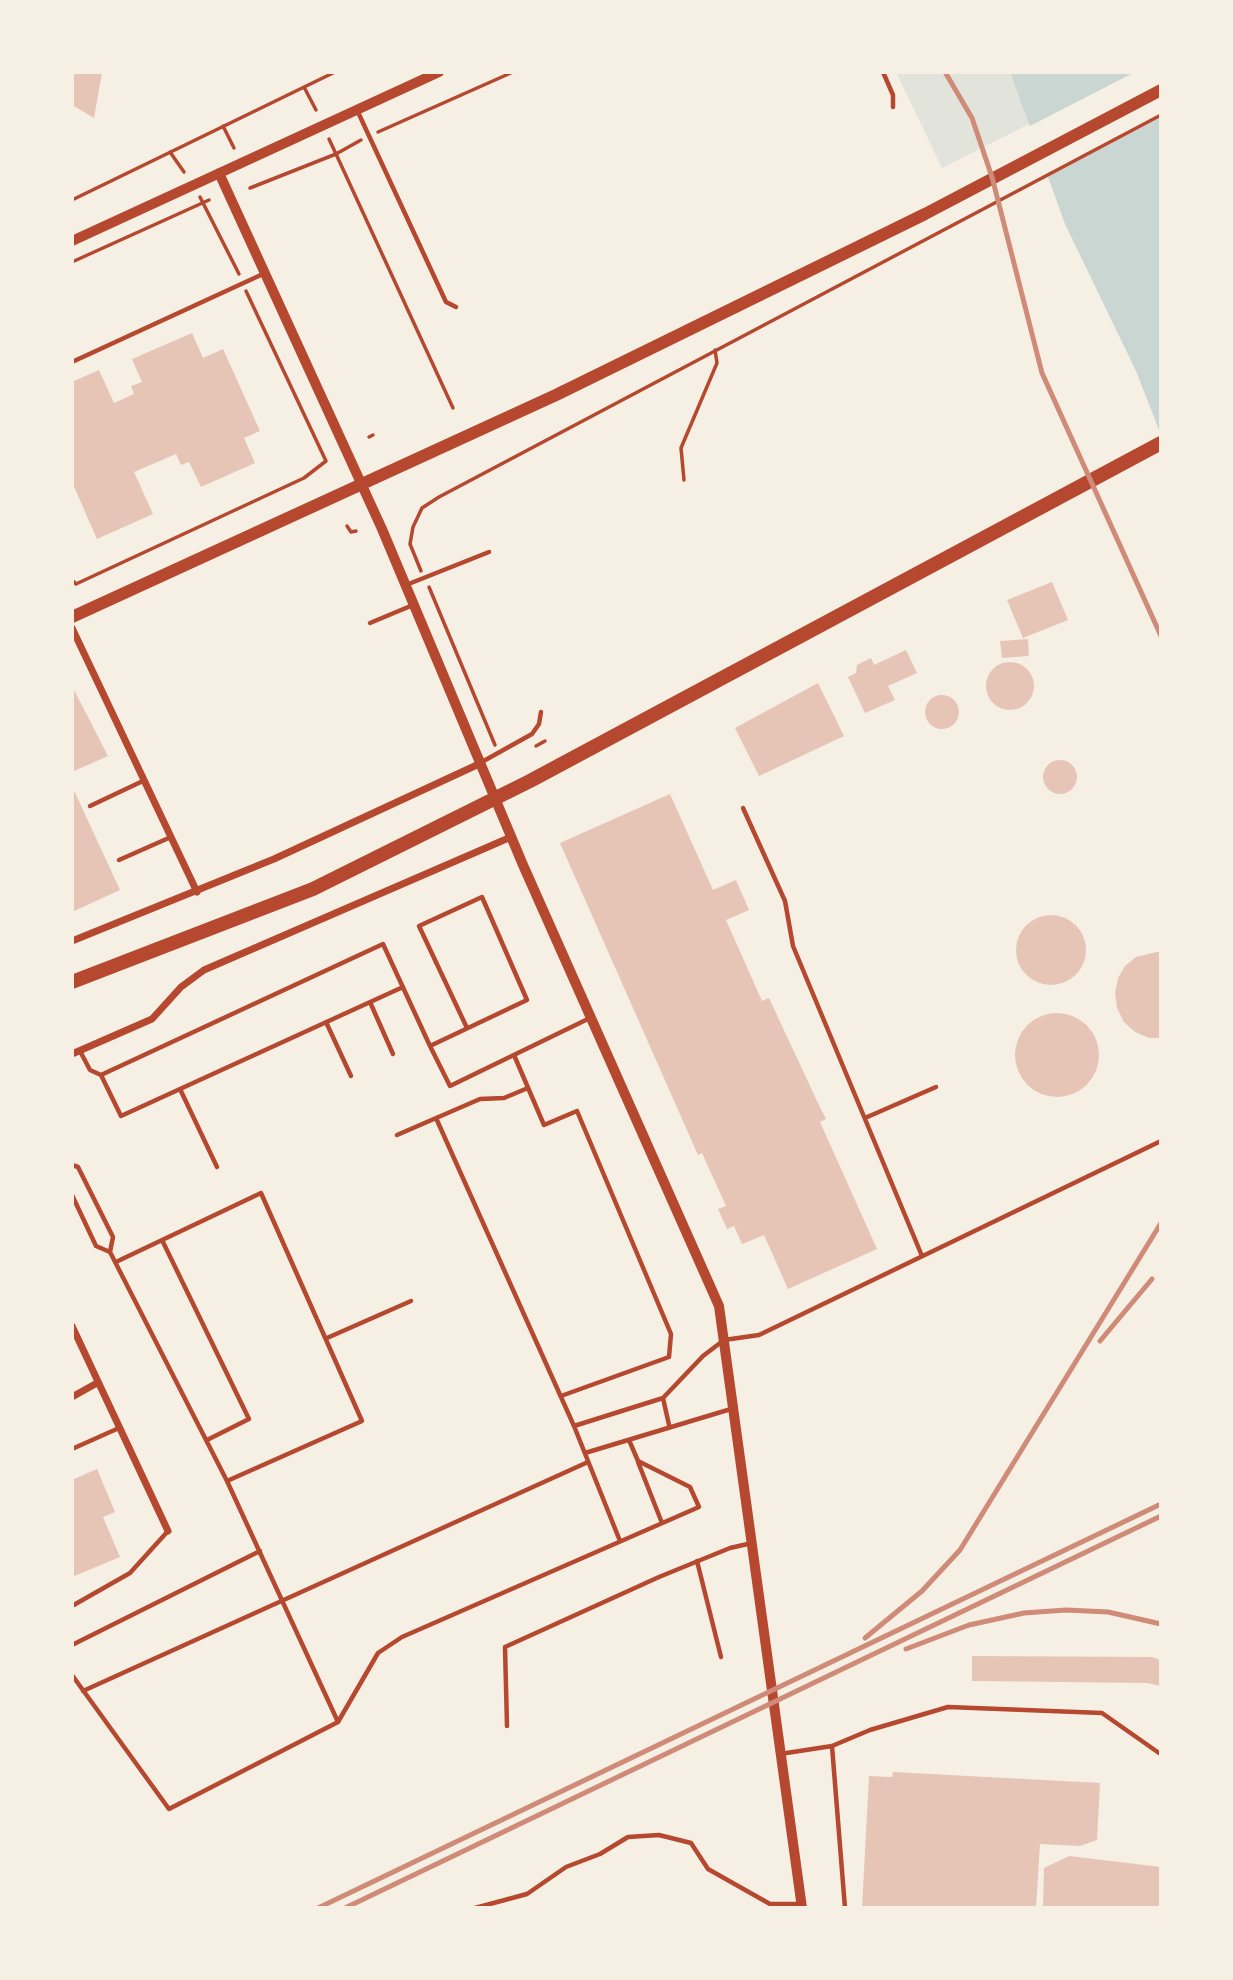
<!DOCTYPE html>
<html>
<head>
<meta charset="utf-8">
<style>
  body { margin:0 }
  #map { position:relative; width:1233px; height:1980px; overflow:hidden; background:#f6efe4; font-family:Literata,serif }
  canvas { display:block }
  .frame { position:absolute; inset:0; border:74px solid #f6efe4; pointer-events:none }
</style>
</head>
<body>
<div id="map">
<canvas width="1233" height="1980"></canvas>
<div class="frame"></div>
</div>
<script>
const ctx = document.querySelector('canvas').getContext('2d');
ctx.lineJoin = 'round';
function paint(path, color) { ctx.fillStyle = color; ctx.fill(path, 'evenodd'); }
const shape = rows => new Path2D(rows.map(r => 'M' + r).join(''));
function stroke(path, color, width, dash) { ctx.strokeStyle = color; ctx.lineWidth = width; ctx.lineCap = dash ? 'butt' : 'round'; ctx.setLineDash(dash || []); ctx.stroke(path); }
const green = shape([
  [896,72,1010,72,1029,124,942,168]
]);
const water = shape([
  [1010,72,1161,72,1161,435,1136,371,1065,224]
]);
const pier = shape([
  [1135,72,1161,72,1161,117,1045,178,1026,128]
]);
const building = shape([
  [72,72,102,72,94,118,72,105],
  [192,333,203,358,223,349,260,431,244,438,255,463,201,487,189,462,181,465,176,454,134,472,153,514,97,539,72,482,72,382,99,370,114,403,134,394,131,386,142,382,132,359],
  [1052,582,1068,620,1023,638,1007,600],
  [1028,639,1029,656,1002,658,1000,641],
  [906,650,917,673,888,686,895,700,865,713,848,677,856,673,857,665,871,658,874,665],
  '986 686a24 24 0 1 1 48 0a24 24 0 1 1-48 0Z',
  [818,683,844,736,759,776,735,728],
  [72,686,108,756,72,772],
  '925 712a17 17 0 1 1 34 0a17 17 0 1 1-34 0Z',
  '1043 777a17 17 0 1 1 34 0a17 17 0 1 1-34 0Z',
  [72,786,120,890,72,912],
  [670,794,713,890,736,880,749,910,726,920,762,1001,769,998,817,1101,826,1119,820,1122,877,1249,788,1289,764,1235,742,1244,734,1226,727,1229,718,1209,726,1206,702,1153,698,1155,560,843],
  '1016 950a35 35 0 1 1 70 0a35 35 0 1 1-70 0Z',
  [1161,951,1161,1038,1149,1038,1135,1032,1124,1022,1117,1008,1115,993,1118,978,1125,966,1136,957],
  '1015 1055a42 42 0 1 1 84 0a42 42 0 1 1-84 0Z',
  [97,1469,115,1512,103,1517,120,1557,72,1577,72,1480],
  [972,1656,1151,1657,1161,1660,1161,1686,1147,1683,972,1681],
  [893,1772,1100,1783,1097,1840,1080,1846,1040,1844,1036,1908,862,1908,869,1776,892,1777],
  [1069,1856,1161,1867,1161,1908,1043,1908,1044,1868]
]);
const path = shape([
  [304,87,316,110],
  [223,126,234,148],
  [378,132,513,72],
  [361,140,336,154,453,408],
  [170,152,184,172],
  [250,188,336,154,329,139],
  [200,197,239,274],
  [72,200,335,72],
  [72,262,209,200],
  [369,437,373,435],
  [684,480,681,448,717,363,715,350],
  [347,526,351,532,356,531],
  [421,571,410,544,413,527,422,508,439,497,1161,115],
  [72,580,76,584,304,478,326,461,246,291],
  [429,587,495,745],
  [536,746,545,741]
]);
const service = shape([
  [883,72,893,95,893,107],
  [357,110,446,302,456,307],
  [72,362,263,274],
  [406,585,489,552],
  [370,623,413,605],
  [480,763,532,734,539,724,541,712],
  [90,806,145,780],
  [743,808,785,901,793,946,922,1256],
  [119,860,171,837],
  [403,987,121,1116,101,1075,383,944,430,1046],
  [370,1002,393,1054],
  [326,1022,351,1076],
  [467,1028,419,926,482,897,527,1000,430,1046,450,1086,590,1018],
  [80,1051,90,1070,101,1075],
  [514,1055,544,1125,577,1111,671,1334,669,1357,561,1396],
  [180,1089,217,1167],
  [436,1118,574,1426,620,1541],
  [865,1118,936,1087],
  [397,1135,480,1099,504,1098,528,1088],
  [72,1165,78,1167,113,1237,110,1252,96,1246,72,1195],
  [162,1240,249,1419,207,1440],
  [110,1252,227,1481],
  [118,1261,261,1193,362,1421,227,1481,338,1722],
  [327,1338,411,1301],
  [663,1398,669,1425],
  [574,1426,663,1398,703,1356,724,1340,759,1335,1161,1141],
  [72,1449,119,1428],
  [585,1453,731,1409],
  [638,1462,662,1523],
  [697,1561,721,1657],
  [72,1606,130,1573,168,1531],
  [72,1645,260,1551],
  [72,1675,169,1809,338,1722,378,1653,402,1637,699,1507,690,1487,638,1461,629,1440],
  [83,1691,588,1462],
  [507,1726,505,1647,659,1577,730,1548,752,1543],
  [832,1746,870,1730,948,1707,1102,1713,1159,1753],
  [780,1754,832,1746,845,1908],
  [475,1908,527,1894,566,1867,600,1854,628,1837,659,1835,691,1843,708,1869,770,1904,801,1904]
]);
const minor = shape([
  [72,628,197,892],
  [72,941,274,859,479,764],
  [72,1054,152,1019,181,987,204,970,511,837],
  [72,1326,168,1531],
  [72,1397,97,1383]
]);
const tertiary = shape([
  [219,173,382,529,523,865,719,1306,802,1908],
  [72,241,439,72]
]);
const secondary = shape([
  [72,617,556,395,925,214,1161,90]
]);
const primary = shape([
  [72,982,313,889,530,781,1161,443]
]);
const rail = shape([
  [945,72,972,118,992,177,1042,373,1161,636],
  [1100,1341,1152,1279],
  [865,1638,922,1591,960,1550,1161,1223],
  [906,1649,969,1625,1024,1613,1066,1610,1108,1612,1161,1624],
  [318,1908,1161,1504],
  [345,1908,1161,1516]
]);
paint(green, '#e2e4dc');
paint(water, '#c9d6d2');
paint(pier, '#f6efe4');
paint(building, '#e6c5b7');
stroke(path, '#b5482f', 3.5);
stroke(service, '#b5482f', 4.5);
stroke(minor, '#b5482f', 7);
stroke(tertiary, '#b5482f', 10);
stroke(secondary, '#b5482f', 12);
stroke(primary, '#b5482f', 14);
stroke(rail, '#cf8b77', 5);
</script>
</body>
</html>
